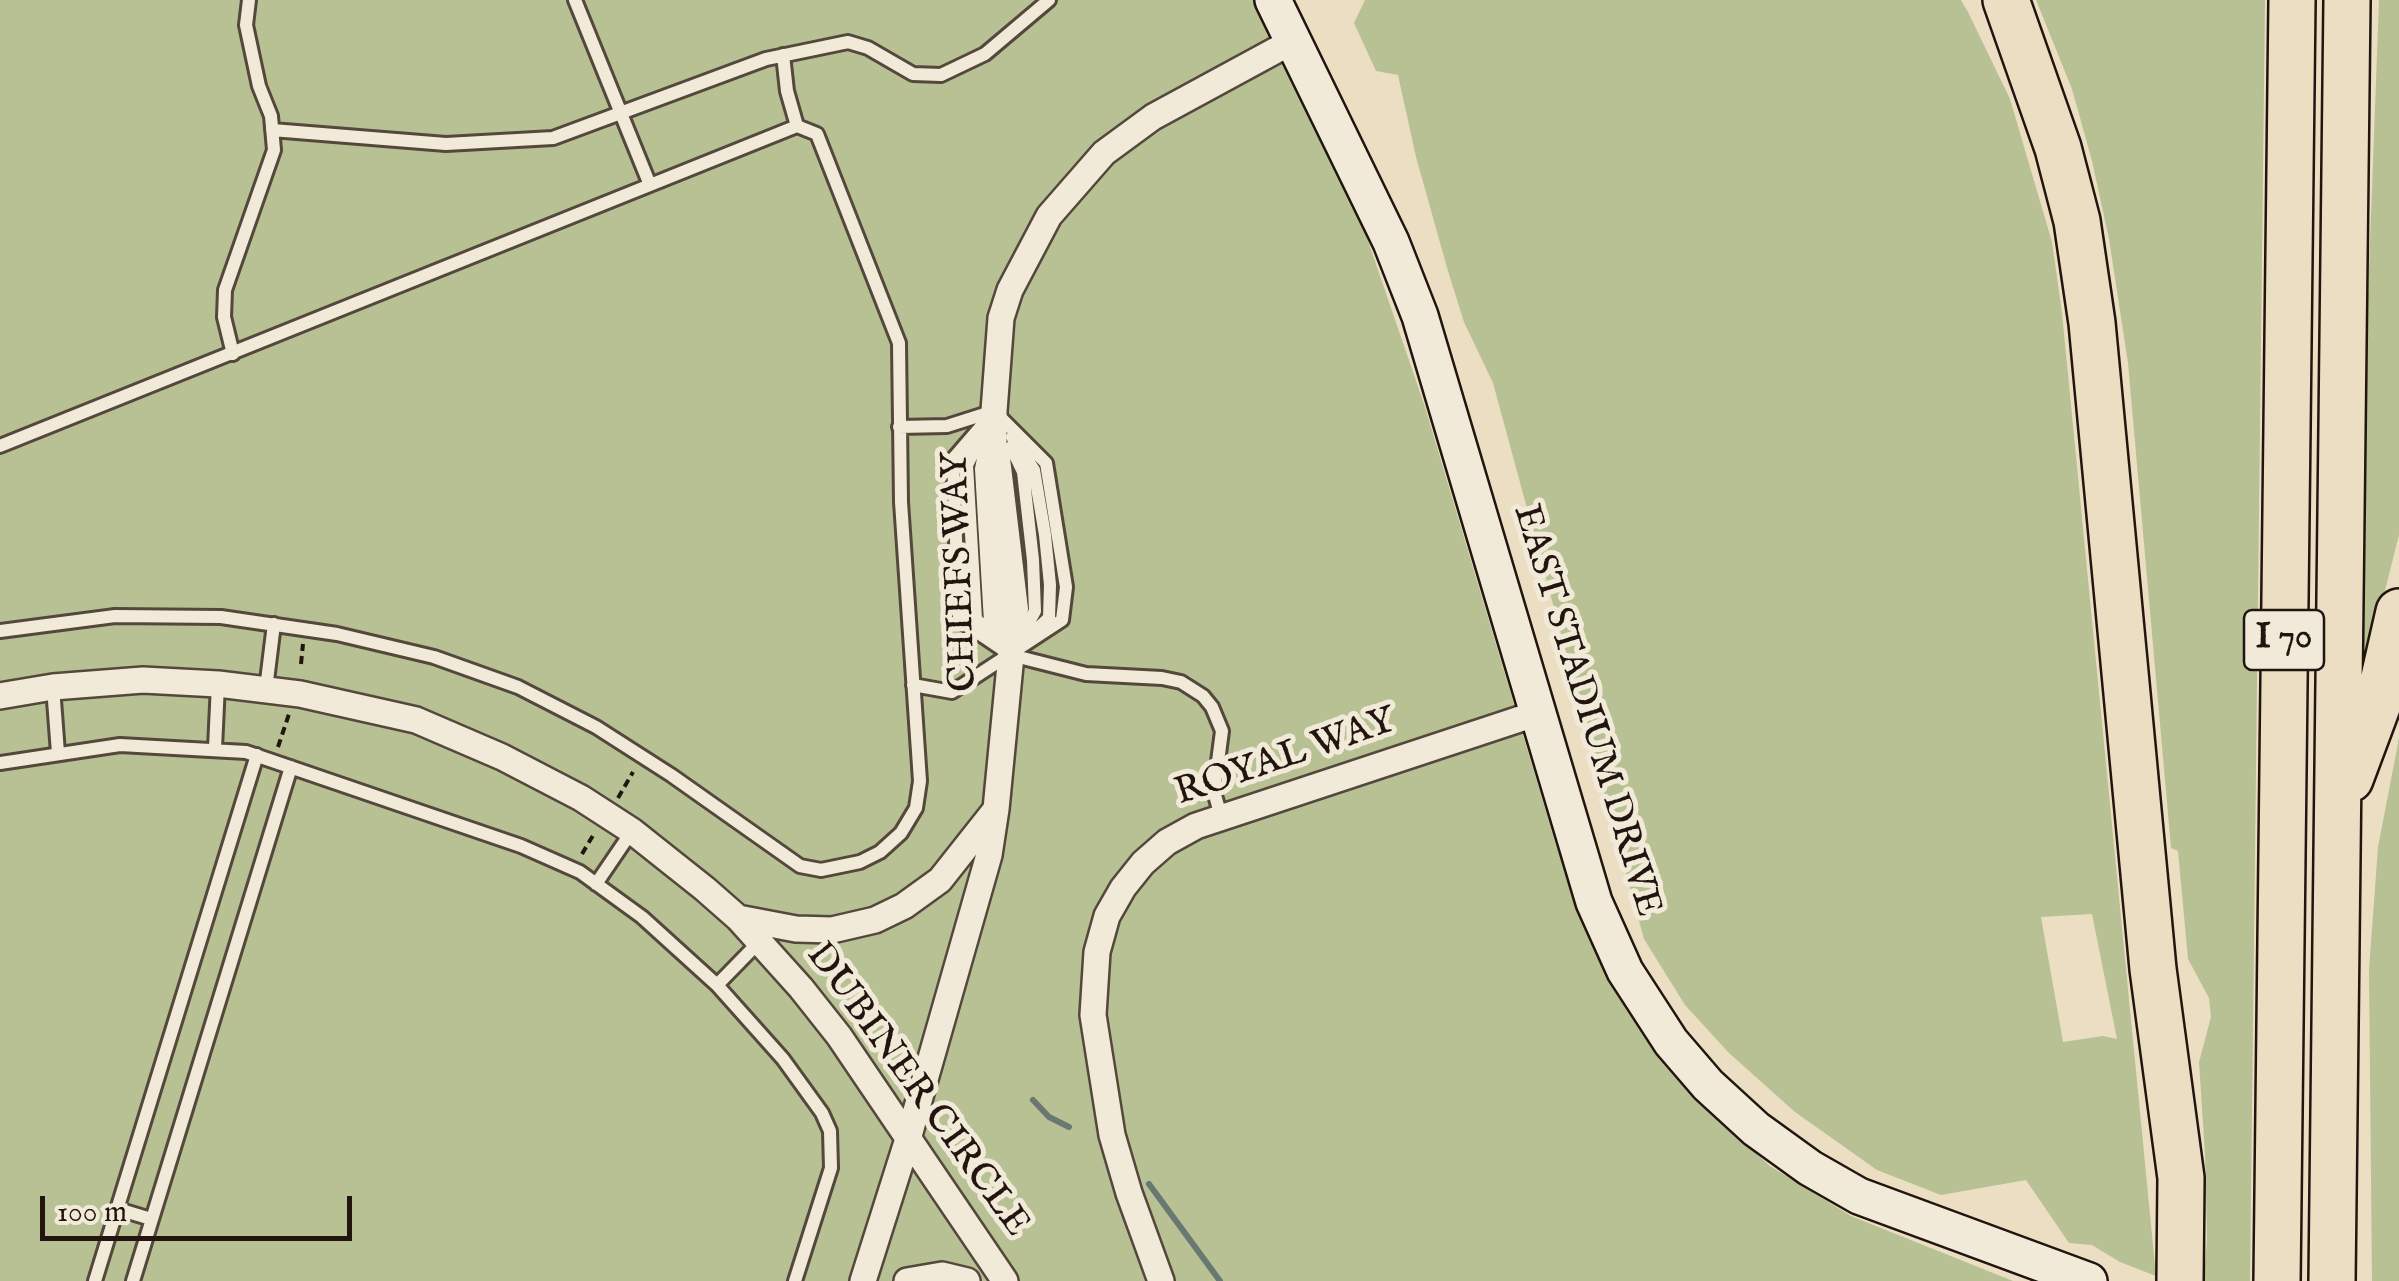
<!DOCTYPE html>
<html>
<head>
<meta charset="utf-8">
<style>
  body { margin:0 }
  #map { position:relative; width:2399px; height:1281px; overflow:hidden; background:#ebdec3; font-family:"IM FELL English",serif }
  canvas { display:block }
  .scale { position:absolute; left:40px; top:1196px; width:312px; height:45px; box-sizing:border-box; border:5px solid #22150f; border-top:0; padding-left:12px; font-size:30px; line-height:35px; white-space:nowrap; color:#22150f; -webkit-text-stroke:8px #f2ead8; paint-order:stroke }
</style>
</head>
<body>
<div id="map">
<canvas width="2399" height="1281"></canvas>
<div class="scale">100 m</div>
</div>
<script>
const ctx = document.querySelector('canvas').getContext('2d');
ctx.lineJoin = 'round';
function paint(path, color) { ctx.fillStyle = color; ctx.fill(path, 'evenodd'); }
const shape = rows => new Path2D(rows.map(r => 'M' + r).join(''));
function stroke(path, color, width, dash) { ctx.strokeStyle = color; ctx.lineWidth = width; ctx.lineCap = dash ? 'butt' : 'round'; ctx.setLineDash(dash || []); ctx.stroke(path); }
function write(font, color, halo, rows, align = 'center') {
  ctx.font = font + ' "IM FELL English",serif'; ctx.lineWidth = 10; ctx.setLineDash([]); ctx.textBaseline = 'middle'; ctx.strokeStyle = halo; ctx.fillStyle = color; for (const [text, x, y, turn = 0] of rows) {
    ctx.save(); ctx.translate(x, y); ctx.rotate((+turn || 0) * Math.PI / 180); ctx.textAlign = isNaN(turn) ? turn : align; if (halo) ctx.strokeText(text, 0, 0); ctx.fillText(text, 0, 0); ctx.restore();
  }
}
const green = shape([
  [0,0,1257,0,1365,232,1425,407,1556,845,1599,957,1635,1020,1689,1092,1770,1166,1851,1216,2013,1281,0,1281],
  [1365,0,1961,0,1968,12,2010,99,2052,242,2062,313,2156,1276,2120,1262,2092,1245,2069,1243,2026,1180,1941,1195,1877,1170,1795,1112,1729,1053,1685,1005,1644,939,1493,383,1464,322,1448,271,1416,157,1398,75,1376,71,1354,23],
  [2092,914,2117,1039,2103,1036,2063,1042,2041,917],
  [2036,0,2265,0,2250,1281,2204,1281,2207,1237,2205,1154,2199,1062,2211,1017,2209,998,2188,959,2178,851,2171,848,2128,363,2109,239,2092,161,2072,89],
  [2379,0,2399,0,2399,535,2367,662,2361,662,2359,539],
  [2399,738,2399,1281,2372,1281,2369,970,2378,847]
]);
const stream = shape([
  [1033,1100,1049,1117,1069,1127],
  [1149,1184,1220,1281]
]);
const path = shape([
  [301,664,303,644],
  [278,747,289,714],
  [618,798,633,772],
  [582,854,595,832]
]);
const service = shape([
  [575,0,650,185],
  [783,55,787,91,797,126],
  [272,130,446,144,553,138,766,59,848,42,868,48,913,74,941,75,985,54,1049,0],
  [233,354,224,317,225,290,274,150,271,116,259,86,246,25,249,0],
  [991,415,953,459,959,620,1011,655,1086,674,1162,678,1181,682,1203,696,1212,707,1222,731,1214,792,1221,816],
  [899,427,947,426,991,412],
  [984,431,967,465,976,619,992,635],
  [1012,437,1034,470,1045,535,1050,585,1049,618,1034,632],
  [0,446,797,126,817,134,899,343,901,502,920,781,916,808,901,833,880,852,860,862,821,870,800,866,671,775,596,727,518,687,434,657,337,634,221,617,115,616,0,631],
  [1011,447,1023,472,1033,560,1035,611,1014,649],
  [1003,450,1022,609,1016,633],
  [984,454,981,469,990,622,999,636],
  [913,685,952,692,1062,620,1066,587,1046,463,996,413],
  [53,687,58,753],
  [266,689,274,624],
  [215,748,218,684],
  [0,763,120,745,246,752,521,846,580,872,642,917,717,985,783,1059,822,1113,830,1131,831,1168,795,1281],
  [596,884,632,831],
  [717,985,760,941],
  [118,1209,151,1219],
  [95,1281,257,755],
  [133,1281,291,767]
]);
const minor = shape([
  [0,696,53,687,143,680,218,684,300,694,416,720,502,757,581,798,632,831,705,889,738,918,801,988,839,1036,1005,1281],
  [738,918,796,929,832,930,875,920,904,906,940,880,993,813],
  [863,1281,908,1139,989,855,996,809,1011,655,994,473,994,411,1001,318,1010,290,1049,216,1104,153,1153,117,1293,41],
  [907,1281,942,1275,967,1281],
  [1161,1281,1129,1193,1112,1135,1093,1015,1097,952,1107,916,1123,888,1143,863,1167,842,1196,826,1538,713]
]);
const secondary = shape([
  [1273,0,1391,242,1420,316,1594,902,1625,971,1671,1042,1708,1085,1756,1129,1810,1168,1859,1196,2089,1281]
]);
const motorway = shape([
  [2006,0,2058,148,2077,221,2092,323,2153,969,2181,1178,2180,1281],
  [2350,779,2378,704,2399,612],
  [2277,1281,2292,0],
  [2332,1281,2347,0]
]);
const shields = [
  [2284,640,80]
];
const shieldNames = [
  ["I 70",2284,640]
];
const streetNames = [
  ["CHIEFS WAY",962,572,-92],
  ["EAST STADIUM DRIVE",1585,711,73],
  ["ROYAL WAY",1286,759,-19],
  ["DUBINER CIRCLE",916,1091,54]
];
paint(green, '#b7c194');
stroke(stream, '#697971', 6);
stroke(service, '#54473c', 18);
stroke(minor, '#54473c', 30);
stroke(secondary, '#22150f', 40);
stroke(motorway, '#22150f', 50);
stroke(path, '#22150f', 4, [8, 5]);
stroke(service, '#f2ead8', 12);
stroke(minor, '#f2ead8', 25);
stroke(secondary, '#f2ead8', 35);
stroke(motorway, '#ebdec3', 45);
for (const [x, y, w] of shields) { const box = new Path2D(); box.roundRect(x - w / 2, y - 30, w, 60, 8); ctx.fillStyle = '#f2ead8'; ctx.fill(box); stroke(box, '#22150f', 2.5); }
write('bold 35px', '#22150f', null, shieldNames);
write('38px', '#22150f', '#f2ead8', streetNames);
</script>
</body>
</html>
